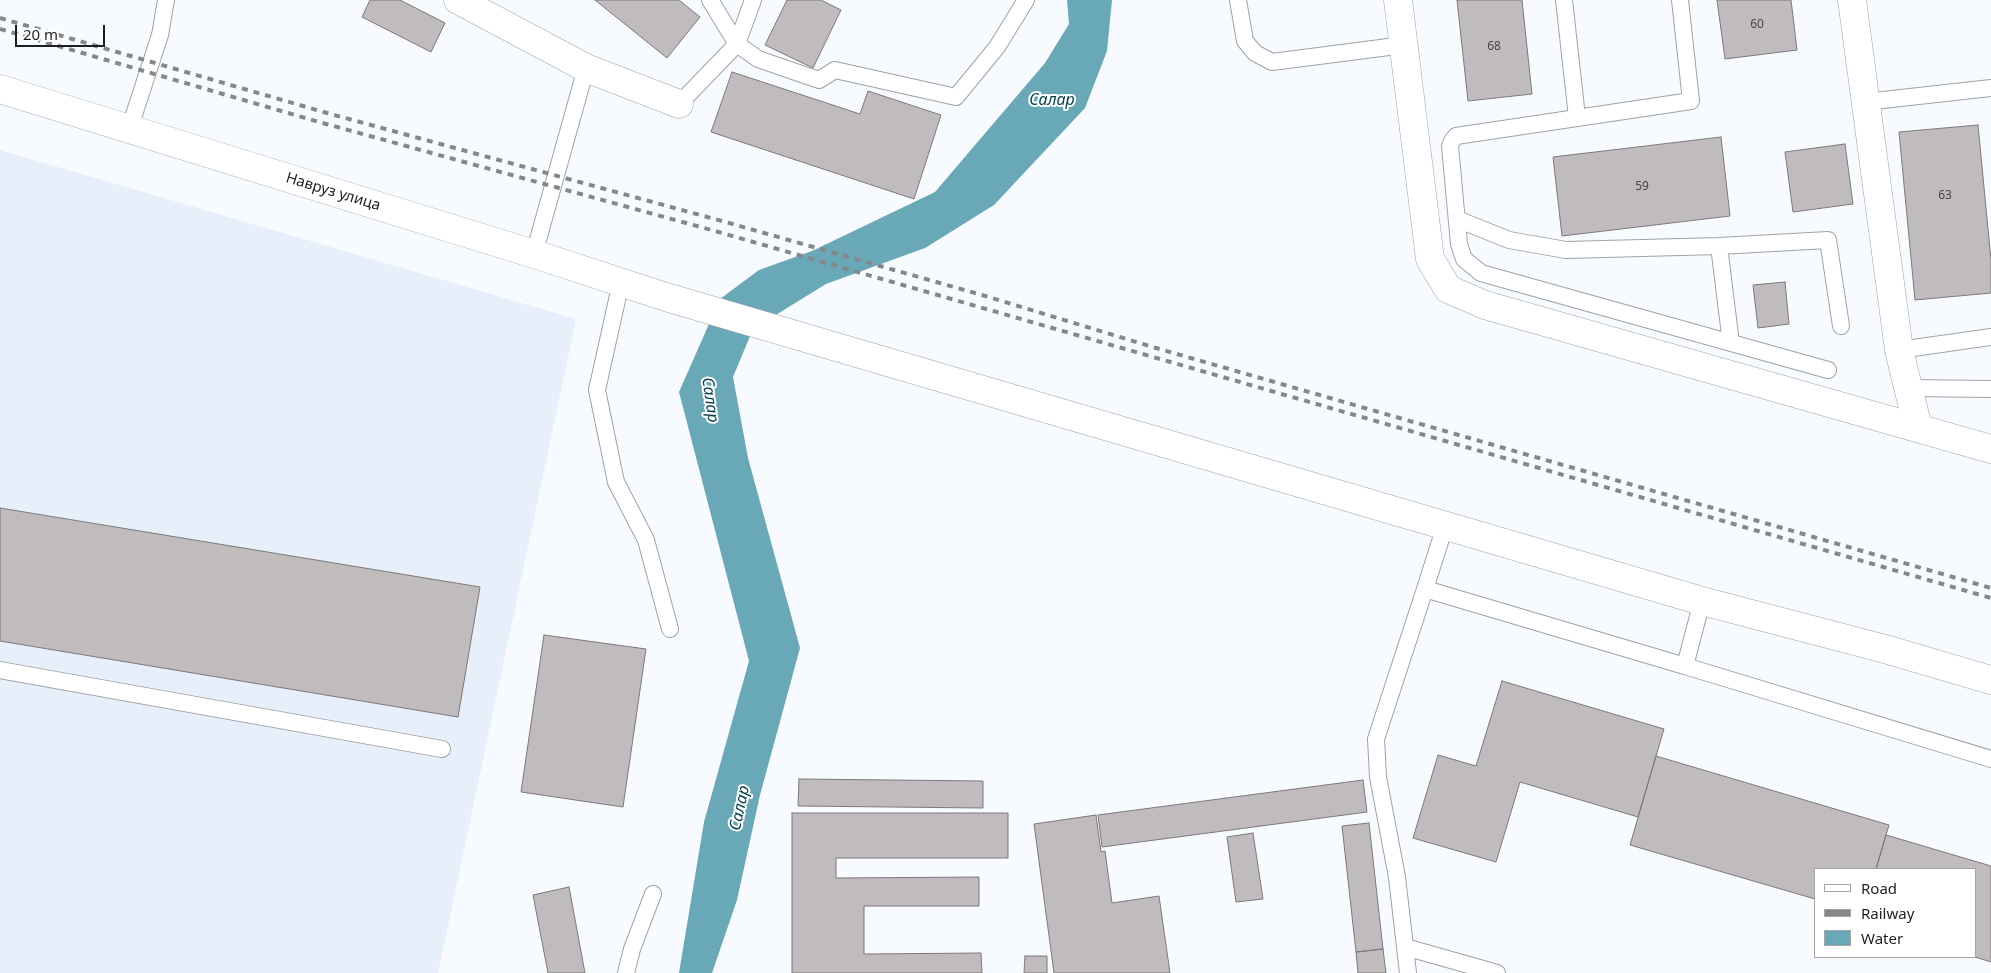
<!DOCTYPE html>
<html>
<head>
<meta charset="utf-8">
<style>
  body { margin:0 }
  #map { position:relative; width:1991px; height:973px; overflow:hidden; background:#f7fbff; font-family:"Noto Sans",sans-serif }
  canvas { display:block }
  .legend { position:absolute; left:1814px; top:868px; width:162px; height:90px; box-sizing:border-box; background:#fff; border:1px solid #a5a5a6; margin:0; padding:6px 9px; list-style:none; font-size:15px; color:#1e1f21 }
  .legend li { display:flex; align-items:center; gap:10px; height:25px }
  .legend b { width:25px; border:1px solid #a5a5a6 }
  .scale { position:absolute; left:15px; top:25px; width:90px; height:22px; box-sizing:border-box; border:2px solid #1e1f21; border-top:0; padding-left:6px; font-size:15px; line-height:18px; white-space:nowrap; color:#1e1f21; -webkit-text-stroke:4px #fff; paint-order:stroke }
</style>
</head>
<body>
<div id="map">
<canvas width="1991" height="973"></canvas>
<ul class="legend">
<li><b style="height:6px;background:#fff"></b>Road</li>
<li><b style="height:6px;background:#85878a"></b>Railway</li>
<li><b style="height:14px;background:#69a8b7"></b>Water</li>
</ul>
<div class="scale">20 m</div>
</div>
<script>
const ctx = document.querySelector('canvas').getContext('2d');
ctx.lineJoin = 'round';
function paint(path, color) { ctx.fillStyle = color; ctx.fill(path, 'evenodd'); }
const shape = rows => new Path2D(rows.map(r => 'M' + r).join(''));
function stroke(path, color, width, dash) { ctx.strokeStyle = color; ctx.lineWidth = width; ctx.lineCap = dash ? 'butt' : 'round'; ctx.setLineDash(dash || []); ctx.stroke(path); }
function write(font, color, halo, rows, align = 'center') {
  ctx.font = font + ' "Noto Sans",sans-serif'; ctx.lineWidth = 4; ctx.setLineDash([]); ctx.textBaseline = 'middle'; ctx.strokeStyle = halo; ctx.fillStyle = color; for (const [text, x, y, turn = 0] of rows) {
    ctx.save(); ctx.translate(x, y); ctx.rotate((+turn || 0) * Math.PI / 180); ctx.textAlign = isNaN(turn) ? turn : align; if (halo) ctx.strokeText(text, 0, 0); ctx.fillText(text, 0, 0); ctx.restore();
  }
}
const built = shape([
  [0,150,576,319,438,973,0,973]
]);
const water = shape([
  [1067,0,1112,0,1107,51,1085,108,994,205,925,248,826,284,753,329,733,377,748,458,800,648,760,795,737,900,712,973,679,973,704,822,749,661,679,392,720,299,759,270,812,251,935,192,1045,63,1069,24]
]);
const building = shape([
  [370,0,400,0,445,23,431,52,362,17,370,0],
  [595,0,679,0,700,17,667,58,595,0],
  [787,0,821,0,841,10,813,68,765,45,787,0],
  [1457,0,1522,0,1532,94,1468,101,1457,0],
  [1717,0,1791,0,1797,50,1725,59,1717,0],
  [732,72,860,114,868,91,941,115,914,199,711,132,732,72],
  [1978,125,1991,260,1991,293,1915,300,1899,132,1978,125],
  [1721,137,1730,216,1562,236,1553,157,1721,137],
  [1845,144,1853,204,1793,212,1785,152,1845,144],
  [1785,282,1789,324,1758,328,1753,285,1785,282],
  [0,508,480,587,458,717,0,641,0,508],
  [544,635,646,649,623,807,521,792,544,635],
  [1502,681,1664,729,1638,817,1520,782,1496,862,1413,838,1438,755,1476,766,1502,681],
  [1656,756,1889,825,1876,869,1815,869,1815,899,1630,845,1656,756],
  [799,779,983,781,983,808,798,806,799,779],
  [1363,780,1367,812,1102,847,1098,815,1363,780],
  [792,813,1008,813,1008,858,836,858,836,878,979,877,979,906,864,906,864,954,981,953,982,973,792,973,792,813],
  [1096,815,1101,852,1105,851,1112,903,1159,896,1170,973,1054,973,1034,824,1096,815],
  [1369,823,1383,949,1356,952,1342,826,1369,823],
  [1253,833,1263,899,1236,902,1227,837,1253,833],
  [1886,835,1991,866,1991,962,1975,957,1975,869,1876,869,1886,835],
  [569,887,585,973,548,973,533,895,569,887],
  [1383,949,1386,973,1358,973,1356,952,1383,949],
  [1025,956,1047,956,1047,973,1024,973,1025,956]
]);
const lane = shape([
  [710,0,737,44,758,59,819,80,835,70,956,97,997,47,1026,0],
  [1238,0,1245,41,1255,53,1272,62,1404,45],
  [1564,0,1577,117],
  [1680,0,1691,101,1456,136,1452,141,1450,146,1459,244,1464,259,1481,273,1828,370],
  [1865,102,1991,88],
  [679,104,737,44,753,0],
  [129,130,160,35,166,0],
  [1457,219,1509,240,1566,250,1719,246,1731,343],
  [1719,246,1828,240,1841,326],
  [534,254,586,68],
  [621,282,597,390,616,482,646,540,670,629],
  [1899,350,1991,337],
  [1908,388,1991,389],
  [1445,526,1425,589,1685,666],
  [1702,601,1685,666,1991,759],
  [0,670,442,749],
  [1405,947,1497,973],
  [626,973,632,949,653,894],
  [1408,973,1397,877,1378,777,1376,739,1425,589]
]);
const street = shape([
  [458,0,586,68,679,104],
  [1398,0,1430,259,1448,289,1485,305,1991,449],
  [1852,0,1899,350,1918,428],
  [0,89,534,254,666,297,1702,601,1885,649,1991,680]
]);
const rail = shape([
  [0,18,327,113,722,221,982,295,1156,348,1991,588],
  [0,29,319,122,715,231,1991,598]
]);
const numberNames = [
  ["60",1757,25],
  ["68",1494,47],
  ["59",1642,187],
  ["63",1945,196]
];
const streetNames = [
  ["Навруз улица",333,192,17]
];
const waterNames = [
  ["Салар",1052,100],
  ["Салар",710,400,82],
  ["Салар",740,808,-78]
];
paint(built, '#e7effa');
paint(water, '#69a8b7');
paint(building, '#c0bbbc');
stroke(building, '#7d7879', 1);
stroke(lane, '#9fa2a6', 18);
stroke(street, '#9fa2a6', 29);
stroke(lane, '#fff', 16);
stroke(street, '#fff', 28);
stroke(rail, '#85878a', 4, [6, 6]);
write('12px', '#464648', null, numberNames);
write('15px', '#1e1f21', '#fff', streetNames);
write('italic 16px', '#06424d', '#fff', waterNames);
</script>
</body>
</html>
